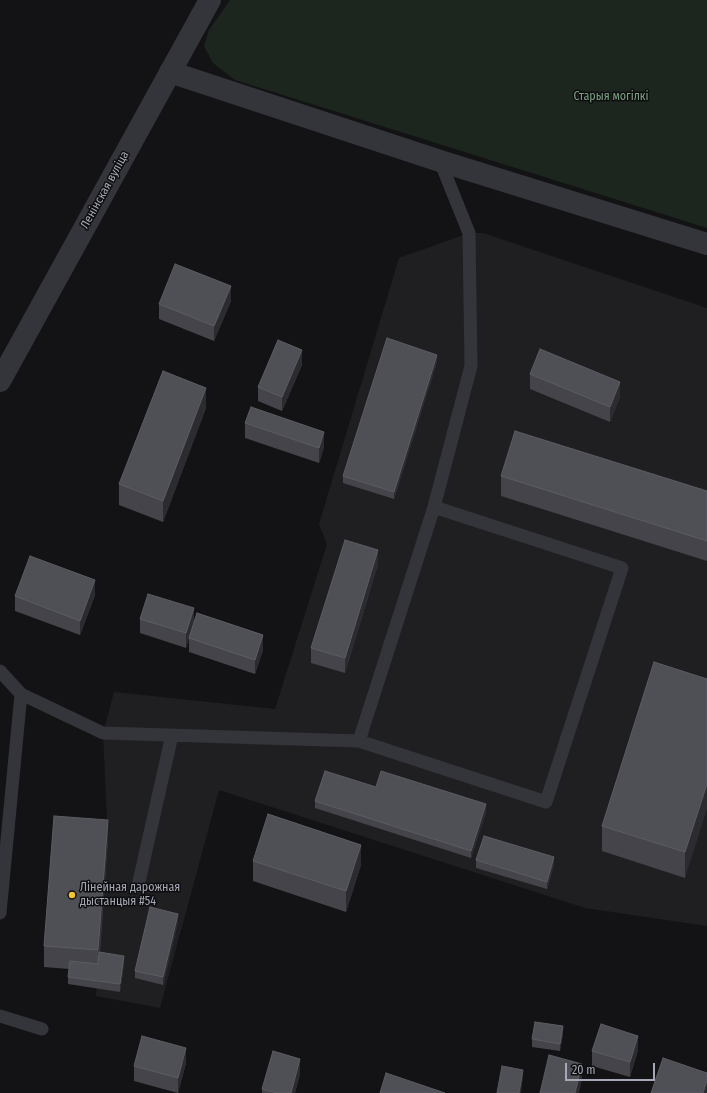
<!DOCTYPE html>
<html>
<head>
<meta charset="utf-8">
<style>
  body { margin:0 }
  #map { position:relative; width:707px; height:1093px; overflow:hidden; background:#131315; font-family:"Fira Sans Condensed",sans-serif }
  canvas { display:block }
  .scale { position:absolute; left:565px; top:1063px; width:90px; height:18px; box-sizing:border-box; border:2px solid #a5a8b5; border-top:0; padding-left:5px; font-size:12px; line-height:14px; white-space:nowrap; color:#a5a8b5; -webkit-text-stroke:3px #0e0e10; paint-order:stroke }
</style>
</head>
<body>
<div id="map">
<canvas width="707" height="1093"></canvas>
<div class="scale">20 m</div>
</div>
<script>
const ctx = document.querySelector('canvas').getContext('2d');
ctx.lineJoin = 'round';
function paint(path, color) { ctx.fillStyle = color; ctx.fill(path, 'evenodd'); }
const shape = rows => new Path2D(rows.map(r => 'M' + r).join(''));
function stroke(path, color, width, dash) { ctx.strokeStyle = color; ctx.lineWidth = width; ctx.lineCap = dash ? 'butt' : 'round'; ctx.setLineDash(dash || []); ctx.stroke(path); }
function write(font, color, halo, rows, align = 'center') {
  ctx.font = font + ' "Fira Sans Condensed",sans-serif'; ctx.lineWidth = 3; ctx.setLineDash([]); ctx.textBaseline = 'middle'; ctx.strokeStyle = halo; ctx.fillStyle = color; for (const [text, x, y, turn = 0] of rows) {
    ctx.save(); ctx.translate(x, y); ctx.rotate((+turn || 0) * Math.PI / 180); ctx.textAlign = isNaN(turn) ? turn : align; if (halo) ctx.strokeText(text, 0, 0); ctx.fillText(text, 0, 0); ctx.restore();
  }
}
const built = shape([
  [469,233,483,233,707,308,707,926,585,908,219,790,160,1008,96,996,108,841,103,733,114,692,275,709,327,544,319,524,399,258]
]);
const green = shape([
  [230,0,707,0,707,228,235,80,213,63,204,46,209,30]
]);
const service = shape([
  [434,507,471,366,469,233,440,161],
  [0,671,21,694,103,733,359,741,546,802,622,568,434,507,359,741],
  [138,886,172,735],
  [0,913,21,694],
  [0,1016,42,1029]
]);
const minor = shape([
  [170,72,440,161,707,244]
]);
const tertiary = shape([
  [0,381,210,0]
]);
const wall = shape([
  [231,301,214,341,159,319,159,304],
  [437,362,394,499,343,483,343,476],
  [302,365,282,411,258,401,258,387],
  [530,374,620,397,610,422,530,389],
  [206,408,163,522,119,505,119,484],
  [245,423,324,447,319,463,245,438],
  [501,476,707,491,707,561,501,496],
  [378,564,345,673,311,663,311,648],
  [95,595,80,635,15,611,15,596],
  [140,619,194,623,186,648,140,633],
  [189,638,263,650,255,674,189,652],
  [707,679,685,878,602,851,602,826],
  [376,787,486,812,471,858,315,808,315,801],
  [108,841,100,952,124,964,120,992,68,984,68,977,69,969,44,967,44,946],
  [476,860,554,865,547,889,476,868],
  [253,861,361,865,346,912,253,881],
  [178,922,163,985,135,978,135,971],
  [563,1034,560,1051,532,1047,532,1039],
  [638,1050,630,1077,592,1066,592,1051],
  [186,1063,178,1093,134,1081,134,1066],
  [300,1074,295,1093,262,1093,262,1089]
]);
const shadedWall = shape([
  [231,286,231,301,214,341,214,326],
  [302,350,302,365,282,411,282,397],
  [437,355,437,362,394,499,394,492],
  [620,382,620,397,610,422,610,407],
  [206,388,206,408,163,522,163,501],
  [324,432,324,447,319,463,319,448],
  [378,550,378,564,345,673,345,658],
  [95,580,95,595,80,635,80,621],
  [194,608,194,623,186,648,186,633],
  [263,635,263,650,255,674,255,660],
  [707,784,707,809,685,878,685,852],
  [486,804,486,812,471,858,471,851],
  [108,820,108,841,98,971,98,950],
  [361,845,361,865,346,912,346,891],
  [554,857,554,865,547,889,547,882],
  [178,914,178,922,163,985,163,977],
  [124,956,124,964,120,992,120,984],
  [563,1026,563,1034,560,1051,560,1044],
  [638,1036,638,1050,630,1077,630,1062],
  [186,1048,186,1063,178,1093,178,1078],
  [300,1059,300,1074,295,1093,291,1093],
  [582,1064,582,1079,579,1093,575,1093],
  [523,1070,523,1077,521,1093,519,1093],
  [707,1080,707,1093,703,1093]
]);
const building = shape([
  [175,264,231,286,214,326,159,304,175,264],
  [387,338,437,355,394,492,343,476,387,338],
  [278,340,302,350,282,397,258,387,278,340],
  [540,349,620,382,610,407,530,374,540,349],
  [163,371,206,388,163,501,119,484,163,371],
  [251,407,324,432,319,448,245,423,251,407],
  [515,431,707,491,707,541,501,476,515,431],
  [345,540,378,550,345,658,311,648,345,540],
  [30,556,95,580,80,621,15,596,30,556],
  [148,594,194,608,186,633,140,619,148,594],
  [197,613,263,635,255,660,189,638,197,613],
  [654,662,707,679,707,784,685,852,602,826,654,662],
  [325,771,376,787,381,771,486,804,471,851,315,801,325,771],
  [268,814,361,845,346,891,253,861,268,814],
  [54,816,108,820,98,950,44,946,54,816],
  [484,836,554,857,547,882,476,860,484,836],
  [150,907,178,914,163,977,135,971,150,907],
  [99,952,124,956,120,984,68,977,70,961,98,964,99,952],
  [535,1022,563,1026,560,1044,532,1039,535,1022],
  [601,1024,638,1036,630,1062,592,1051,601,1024],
  [142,1036,186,1048,178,1078,134,1066,142,1036],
  [273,1051,300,1059,291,1093,277,1093,262,1089,273,1051],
  [549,1055,582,1064,575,1093,540,1093,549,1055],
  [663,1058,707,1073,707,1080,703,1093,651,1093,663,1058],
  [502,1066,523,1070,519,1093,497,1093,502,1066],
  [386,1073,445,1093,380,1093,386,1073]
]);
const markers = [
  [72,895,4,"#f2c42e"]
];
const parkNames = [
  ["Старыя могілкі",611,97]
];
const streetNames = [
  ["Ленінская вуліца",105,190,-61]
];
const poiNames = [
  ["Лінейная дарожная",80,888],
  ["дыстанцыя #54",80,902]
];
paint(built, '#1f1f22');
paint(green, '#1d251f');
stroke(service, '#34353a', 13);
stroke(minor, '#34353a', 22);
stroke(tertiary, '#34353a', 22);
paint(wall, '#44444a');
paint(shadedWall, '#2c2c30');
paint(building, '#4f4f56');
stroke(building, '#5c5d64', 1);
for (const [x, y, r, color] of markers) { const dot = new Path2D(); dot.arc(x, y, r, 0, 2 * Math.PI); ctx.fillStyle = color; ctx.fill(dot); stroke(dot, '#0e0e10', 1.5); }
write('12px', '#7ca182', '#0e0e10', parkNames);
write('12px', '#a5a8b5', '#0e0e10', streetNames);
write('12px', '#a5a8b5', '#0e0e10', poiNames, 'left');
</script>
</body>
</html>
